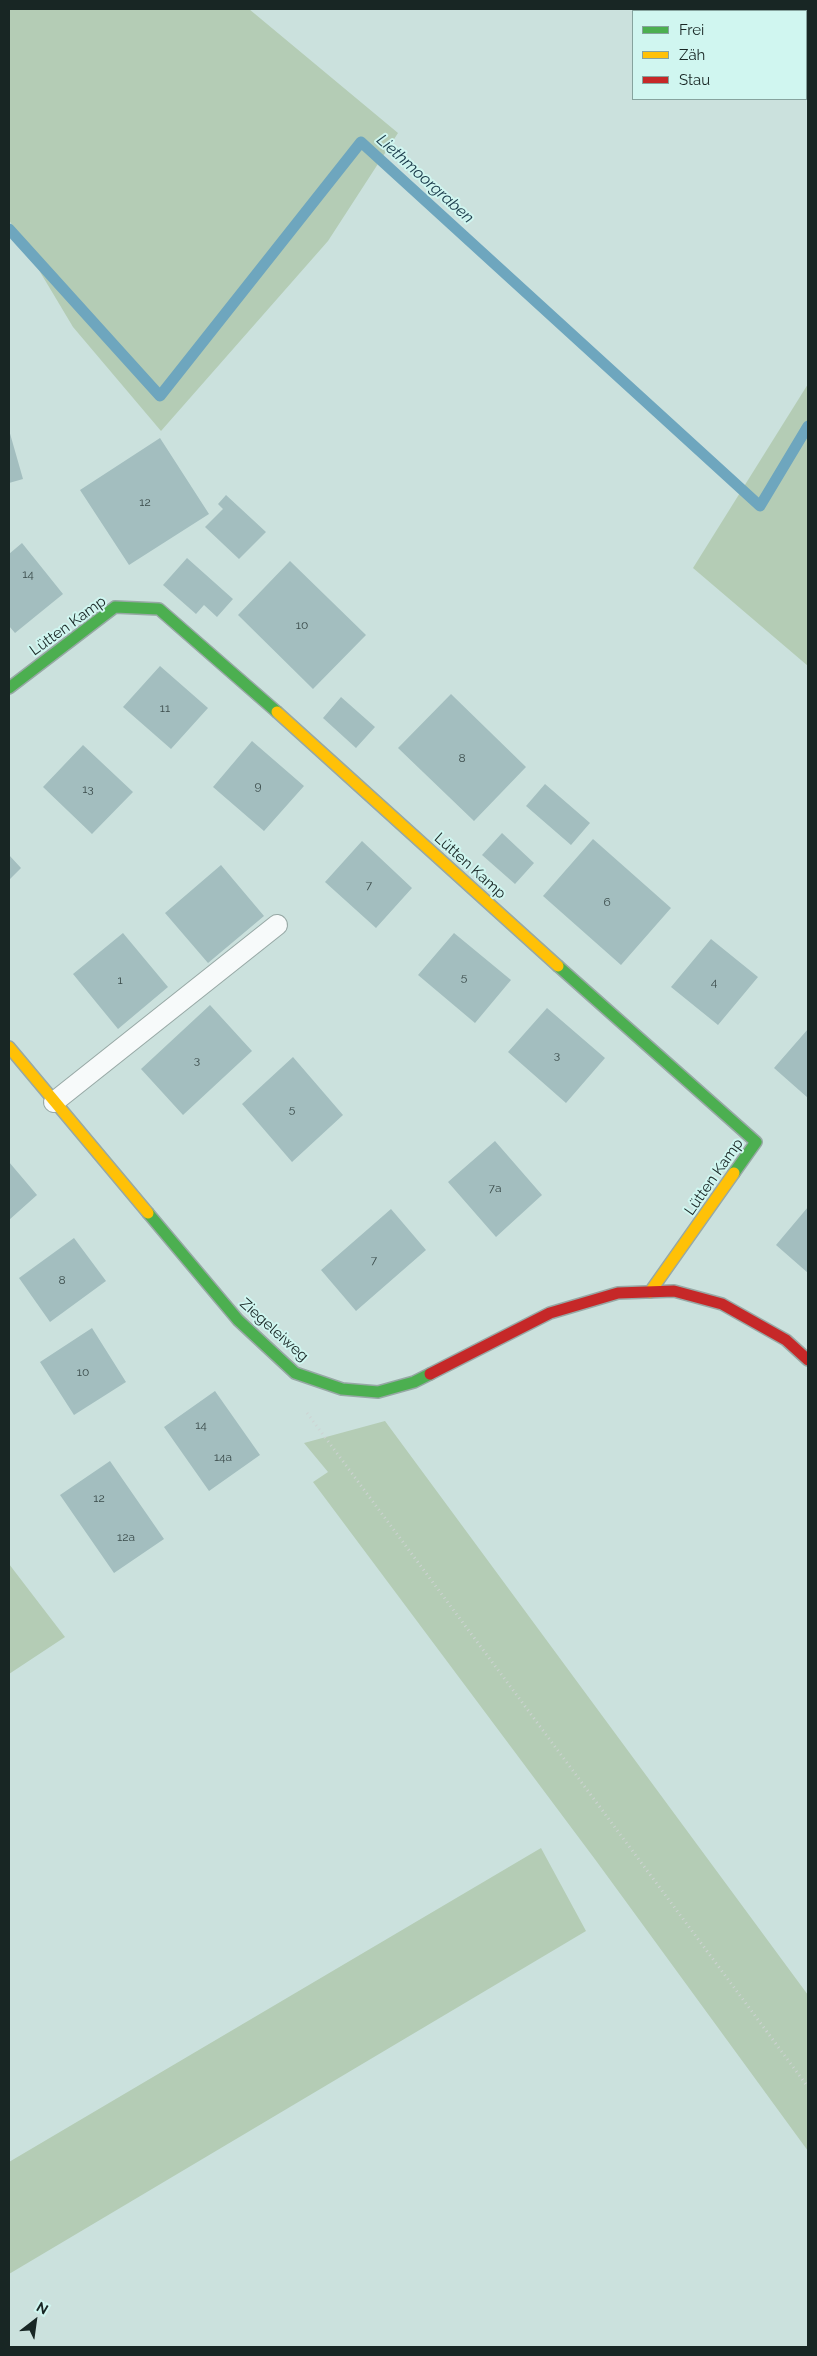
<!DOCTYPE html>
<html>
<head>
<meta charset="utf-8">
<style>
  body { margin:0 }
  #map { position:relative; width:817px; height:2356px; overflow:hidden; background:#cbe1dd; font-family:Raleway,sans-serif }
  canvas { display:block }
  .frame { position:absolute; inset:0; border:10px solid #182624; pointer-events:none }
  .legend { position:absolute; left:632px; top:10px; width:175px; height:90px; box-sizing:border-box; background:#d0f6f0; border:1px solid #86a39e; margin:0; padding:6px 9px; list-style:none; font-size:15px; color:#182624 }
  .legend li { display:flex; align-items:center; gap:10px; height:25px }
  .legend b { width:25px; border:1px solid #86a39e }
  .north { position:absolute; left:10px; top:2296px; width:50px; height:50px; -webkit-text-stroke:4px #d0f6f0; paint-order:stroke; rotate:30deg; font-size:14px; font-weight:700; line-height:20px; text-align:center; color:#182624 }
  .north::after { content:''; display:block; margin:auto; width:18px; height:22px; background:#182624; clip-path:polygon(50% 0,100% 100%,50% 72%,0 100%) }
</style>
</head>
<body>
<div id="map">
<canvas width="817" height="2356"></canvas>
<div class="frame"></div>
<ul class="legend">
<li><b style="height:6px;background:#4caf50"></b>Frei</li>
<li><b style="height:6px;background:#ffc107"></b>Zäh</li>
<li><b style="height:6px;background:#c62828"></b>Stau</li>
</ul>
<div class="north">N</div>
</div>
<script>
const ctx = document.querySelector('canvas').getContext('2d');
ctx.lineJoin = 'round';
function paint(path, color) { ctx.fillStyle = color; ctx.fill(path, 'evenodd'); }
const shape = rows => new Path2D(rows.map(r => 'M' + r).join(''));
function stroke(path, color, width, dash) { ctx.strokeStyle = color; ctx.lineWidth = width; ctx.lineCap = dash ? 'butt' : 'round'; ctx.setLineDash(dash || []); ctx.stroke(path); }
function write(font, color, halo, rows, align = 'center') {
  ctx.font = font + ' Raleway,sans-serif'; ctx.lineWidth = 4; ctx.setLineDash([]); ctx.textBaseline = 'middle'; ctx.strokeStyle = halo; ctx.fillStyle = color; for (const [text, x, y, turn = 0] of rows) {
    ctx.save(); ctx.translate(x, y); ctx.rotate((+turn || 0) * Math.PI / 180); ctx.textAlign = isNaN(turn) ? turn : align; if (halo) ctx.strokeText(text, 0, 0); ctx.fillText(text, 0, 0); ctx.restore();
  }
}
const green = shape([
  [9,9,249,9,398,133,328,241,161,431,73,327,9,220],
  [808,384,808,666,693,568],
  [385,1421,808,1995,808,2151,597,1862,313,1482,328,1472,304,1443],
  [9,1564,65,1637,9,1674],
  [541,1848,586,1931,9,2274,9,2162]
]);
const stream = shape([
  [9,229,160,396,361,142,760,506,808,426]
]);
const building = shape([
  [9,430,23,479,9,483],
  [160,438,209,514,129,565,80,490],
  [226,495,266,532,239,559,205,527,223,509,218,504],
  [22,543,63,594,15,633,9,626,9,554],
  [187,558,233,599,217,617,204,605,196,614,163,585],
  [290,561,366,635,313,689,238,615],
  [160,666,208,708,171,749,123,707],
  [451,694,526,767,474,821,398,748],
  [341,697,375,727,356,748,323,718],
  [252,741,304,786,264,831,213,787],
  [83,745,133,792,92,834,43,787],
  [545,784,590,823,571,845,526,806],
  [502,833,534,863,515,884,482,855],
  [593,839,671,908,621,965,543,896],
  [362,841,412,888,376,928,325,882],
  [9,855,21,868,9,880],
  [221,865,264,916,208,963,165,913],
  [123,933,168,987,118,1029,73,974],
  [454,933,511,980,475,1023,418,975],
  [711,939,758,977,718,1025,671,987],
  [210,1005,252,1051,183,1115,141,1069],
  [547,1008,605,1058,566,1103,508,1052],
  [808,1029,808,1098,774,1068],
  [293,1057,343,1115,292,1162,242,1104],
  [495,1141,542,1195,496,1237,448,1182],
  [9,1162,37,1195,9,1220],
  [808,1207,808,1273,776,1245],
  [391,1209,426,1250,356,1311,321,1270],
  [74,1238,106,1281,50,1322,19,1278],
  [92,1328,126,1382,74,1415,40,1362],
  [215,1391,260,1455,209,1491,164,1427],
  [110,1461,164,1539,114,1573,60,1495]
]);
const path = shape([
  [307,1413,808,2087]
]);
const lane = shape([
  [54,1102,277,925]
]);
const fast = shape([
  [9,688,115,607,159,609,277,712],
  [558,966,756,1142,734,1173],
  [148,1213,238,1320,295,1373,342,1389,378,1392,414,1382,430,1374]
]);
const slow = shape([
  [277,712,558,966],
  [9,1047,148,1213],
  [650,1292,734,1173]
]);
const jam = shape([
  [430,1374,550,1313,618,1293,674,1291,722,1304,786,1340,808,1360]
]);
const numberNames = [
  ["12",145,502],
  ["14",28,574],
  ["10",302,625],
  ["11",165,708],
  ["8",462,758],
  ["9",258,786],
  ["13",88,789],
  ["7",369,885],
  ["6",607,902],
  ["5",464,977],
  ["1",120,980],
  ["4",714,982],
  ["3",557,1055],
  ["3",197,1060],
  ["5",292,1109],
  ["7a",495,1188],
  ["7",374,1260],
  ["8",62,1280],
  ["10",83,1372],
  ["14",201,1425],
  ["14a",223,1457],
  ["12",99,1498],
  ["12a",126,1537]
];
const streetNames = [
  ["Lütten Kamp",68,626,-36],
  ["Lütten Kamp",470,866,42],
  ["Lütten Kamp",714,1177,-55],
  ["Ziegeleiweg",274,1330,42]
];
const waterNames = [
  ["Liethmoorgraben",425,179,42]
];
paint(green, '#b4ccb5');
stroke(stream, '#6ea6be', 11);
paint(building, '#a3bebf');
stroke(lane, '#97a8a5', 22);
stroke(fast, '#97a8a5', 14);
stroke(slow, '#97a8a5', 14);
stroke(jam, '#97a8a5', 14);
stroke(path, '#ced3d3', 3, [1, 4]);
stroke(lane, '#f7fafa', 20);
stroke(fast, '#4caf50', 11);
stroke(slow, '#ffc107', 11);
stroke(jam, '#c62828', 11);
write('12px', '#3b4c4b', null, numberNames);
write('15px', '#182624', '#d0f6f0', streetNames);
write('italic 16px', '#173848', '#d0f6f0', waterNames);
</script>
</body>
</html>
